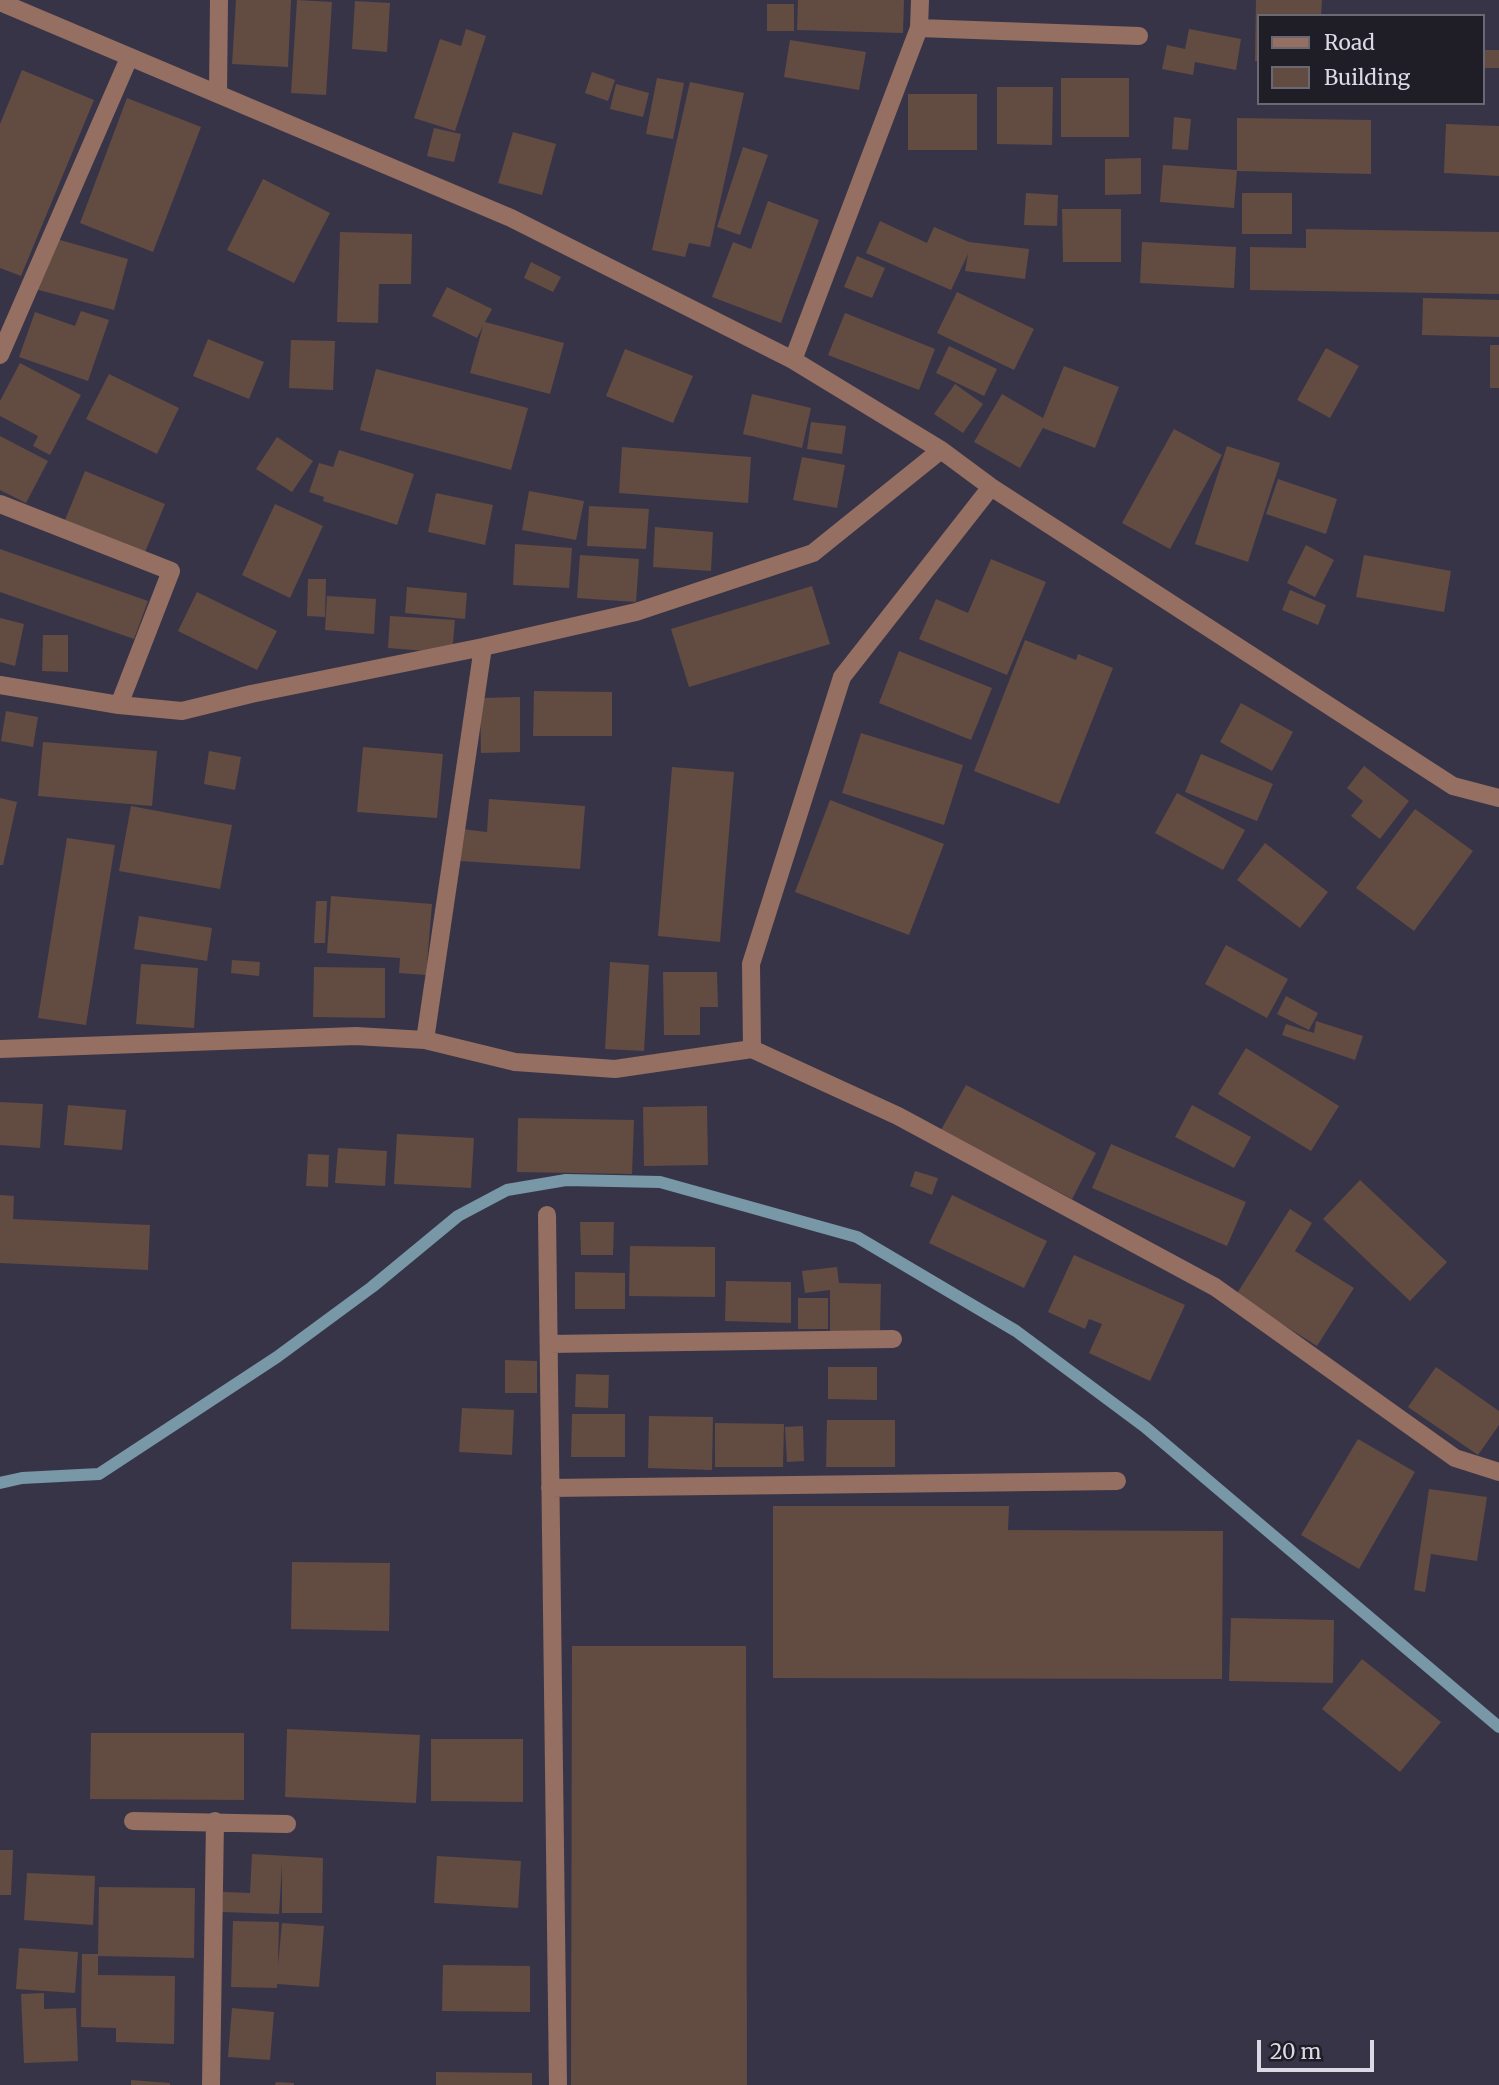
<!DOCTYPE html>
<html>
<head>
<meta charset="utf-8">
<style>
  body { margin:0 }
  #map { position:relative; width:1499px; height:2085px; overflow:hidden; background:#383448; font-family:Merriweather,serif }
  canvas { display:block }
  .legend { position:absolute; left:1257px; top:14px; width:228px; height:91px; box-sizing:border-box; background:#1f1d26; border:2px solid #6a6872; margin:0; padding:9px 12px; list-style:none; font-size:21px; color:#dbd9e5 }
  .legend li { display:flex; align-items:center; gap:14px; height:35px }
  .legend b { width:35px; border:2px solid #6a6872 }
  .scale { position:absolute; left:1257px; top:2040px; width:117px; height:32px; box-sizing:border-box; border:4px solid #dbd9e5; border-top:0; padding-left:9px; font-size:21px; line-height:24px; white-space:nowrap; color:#dbd9e5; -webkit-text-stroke:5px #1f1d26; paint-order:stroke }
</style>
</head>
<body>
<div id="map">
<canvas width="1499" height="2085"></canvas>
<ul class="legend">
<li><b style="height:9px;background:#956f61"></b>Road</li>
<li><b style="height:19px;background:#624b41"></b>Building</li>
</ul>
<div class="scale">20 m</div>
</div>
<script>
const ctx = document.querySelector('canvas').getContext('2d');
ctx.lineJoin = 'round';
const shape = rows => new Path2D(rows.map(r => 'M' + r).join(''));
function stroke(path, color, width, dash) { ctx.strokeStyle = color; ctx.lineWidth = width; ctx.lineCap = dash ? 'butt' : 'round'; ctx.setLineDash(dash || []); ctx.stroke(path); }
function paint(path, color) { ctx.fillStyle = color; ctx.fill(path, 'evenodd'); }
const stream = shape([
  [0,1483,22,1478,99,1474,277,1357,372,1287,458,1216,507,1190,566,1180,660,1182,857,1237,1016,1331,1145,1427,1499,1727]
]);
const building = shape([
  [236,0,291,0,288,67,232,64],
  [297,0,332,2,326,95,291,93],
  [798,0,904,0,903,33,797,30],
  [1256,0,1322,0,1321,16,1259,16,1259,61,1255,61],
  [355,1,390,3,387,52,352,49],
  [767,4,794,4,794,31,767,31],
  [466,29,486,36,455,131,414,118,440,39,461,46],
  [1189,29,1241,39,1236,70,1195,62,1193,75,1162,69,1167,45,1185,49],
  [790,40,866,52,859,90,784,77],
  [1483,50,1499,50,1499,68,1483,68],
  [22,70,94,100,21,276,0,268,0,124],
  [592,72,615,80,608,101,585,93],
  [657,78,684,83,673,139,646,134],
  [1061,78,1129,78,1129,137,1061,137],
  [690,82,744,93,710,247,689,243,685,257,652,250],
  [616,84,649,93,643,117,610,109],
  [997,87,1053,87,1052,145,997,144],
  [908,94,977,94,977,150,908,150],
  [127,98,201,127,153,252,80,223],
  [1174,117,1191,119,1188,150,1172,149],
  [1237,118,1371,120,1371,174,1237,171,1234,208,1160,202,1163,165,1237,170],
  [1446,124,1499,126,1499,176,1444,173],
  [434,128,461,134,454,162,427,156],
  [513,132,556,144,542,195,498,183],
  [743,147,768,155,740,235,717,227],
  [1141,158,1141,194,1105,195,1105,159],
  [263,179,330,213,294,283,227,250],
  [1026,193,1058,195,1057,226,1024,225],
  [1242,193,1292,193,1292,234,1242,234],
  [768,201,819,220,781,323,712,297,733,242,751,249],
  [1062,209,1121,209,1121,262,1063,262],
  [880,221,927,243,934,227,969,242,1029,249,1025,279,965,271,968,254,951,290,866,253],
  [1306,229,1499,232,1499,294,1250,290,1250,247,1306,248],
  [340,232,412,234,411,284,379,284,378,323,337,322],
  [49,237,128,259,114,310,35,289],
  [1142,242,1236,247,1234,288,1140,283],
  [857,256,885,268,872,298,844,287],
  [531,262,561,277,553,292,524,278],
  [447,287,492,309,485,322,564,343,550,394,470,373,483,326,477,338,432,316],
  [957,292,1034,329,1014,370,937,333],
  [1423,298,1499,300,1499,337,1422,335],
  [81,311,109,320,88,381,19,357,35,312,75,326],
  [845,313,935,349,919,390,828,355],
  [208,339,264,362,249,399,193,376],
  [291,340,335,341,333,390,289,388],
  [1490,345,1499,345,1499,388,1490,388],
  [949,346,997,369,984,396,936,373],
  [1326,348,1359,366,1330,418,1297,400],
  [625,349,693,376,673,423,606,396],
  [20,363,81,395,50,455,33,446,38,436,0,416,0,401],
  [1064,366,1119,387,1095,448,1043,428,1020,468,974,442,1002,394,1043,418],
  [376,369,528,408,511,470,360,430],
  [109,374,179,408,157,454,86,419],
  [955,384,983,404,963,433,934,414],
  [752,394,811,408,802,448,743,434],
  [811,422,846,426,842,454,807,449],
  [1174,429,1222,455,1170,549,1122,523],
  [0,436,48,461,26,503,0,490],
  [277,437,313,461,292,492,256,469],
  [1227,446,1280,463,1248,562,1195,544],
  [622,447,751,457,748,503,619,493],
  [339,450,414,474,397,525,323,501,324,497,309,492,319,463,333,467],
  [802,457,845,465,837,508,793,500],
  [85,471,165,504,145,552,65,520],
  [1278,479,1337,499,1326,534,1266,514],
  [529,491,584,501,576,540,522,530],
  [436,493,493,505,485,545,428,532],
  [275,504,323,526,290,598,242,575],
  [589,506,649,509,646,549,587,546],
  [655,527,713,532,711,571,653,567],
  [515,544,572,548,569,588,513,585],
  [1306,545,1334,560,1315,597,1287,583],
  [0,549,148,601,134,639,0,592],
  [580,555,639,559,636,602,577,598],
  [1364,555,1451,571,1444,612,1356,597],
  [991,559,1046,582,1007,675,919,639,936,599,968,613],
  [308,579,326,579,325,617,307,616],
  [812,586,830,644,689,687,671,629],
  [407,587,467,593,465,619,405,613],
  [1290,590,1326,605,1318,625,1282,610],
  [197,592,277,631,257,670,178,631],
  [327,596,376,599,374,634,325,630],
  [390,616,455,620,452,653,388,648],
  [0,618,24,624,15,666,0,662],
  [43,635,68,635,68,672,42,671],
  [1025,640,1076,660,1078,654,1113,668,1059,804,974,771],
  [899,651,992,688,971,740,879,703],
  [534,691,612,692,612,736,533,736],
  [520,697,520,752,481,753,480,698],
  [1241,703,1293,732,1272,771,1220,742],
  [6,711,38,717,33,747,1,741],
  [861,733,963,765,944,825,842,793],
  [43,742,157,751,152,806,38,796],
  [363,747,443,754,437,818,357,812],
  [209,751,241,757,235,790,204,784],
  [1201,754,1273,784,1257,821,1185,792],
  [1364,766,1409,801,1380,839,1351,816,1363,801,1347,788],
  [672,767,734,772,720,942,658,936],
  [1177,793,1245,830,1223,870,1155,833],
  [0,798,17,802,3,865,0,865],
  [489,799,585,806,580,869,460,861,462,829,487,832],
  [830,800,944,844,909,935,795,892],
  [131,806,232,825,220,889,119,871],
  [1415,809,1473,851,1414,931,1356,888],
  [67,838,115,845,86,1025,38,1018],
  [1265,843,1328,892,1300,928,1237,880],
  [331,896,432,904,426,975,399,973,400,958,327,953],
  [316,901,327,901,325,943,314,943],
  [139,916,212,928,207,961,134,949],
  [1226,945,1288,979,1267,1018,1205,984],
  [232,960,260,962,259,976,231,973],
  [610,962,649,965,644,1051,605,1049],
  [141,964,198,968,194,1028,136,1024],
  [314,967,385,968,385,1018,313,1017],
  [663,972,717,972,718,1007,700,1007,700,1035,664,1035],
  [1286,996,1318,1013,1309,1030,1277,1014],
  [1316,1021,1363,1036,1355,1060,1282,1035,1286,1024,1314,1033],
  [1246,1048,1339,1106,1311,1151,1218,1094],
  [966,1085,1096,1153,1072,1199,941,1130],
  [0,1102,43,1104,40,1148,0,1145],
  [68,1105,126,1110,122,1150,64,1145],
  [1192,1105,1251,1137,1234,1168,1175,1137],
  [707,1106,708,1165,644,1166,643,1107],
  [518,1118,634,1120,632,1174,517,1172],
  [397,1134,474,1138,471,1188,394,1184],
  [1111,1144,1246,1202,1227,1246,1092,1188],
  [338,1148,387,1151,385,1186,335,1183],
  [308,1154,329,1155,328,1187,306,1186],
  [915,1171,938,1178,932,1195,910,1186],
  [1360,1180,1447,1262,1410,1301,1323,1219],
  [0,1195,14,1196,13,1219,150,1225,148,1270,0,1263],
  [952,1195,1047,1241,1024,1288,929,1243],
  [1290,1209,1312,1223,1295,1251,1354,1288,1317,1346,1236,1295],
  [580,1222,614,1222,613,1255,581,1255],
  [630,1246,715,1247,715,1297,629,1296],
  [1074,1255,1185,1305,1150,1381,1089,1353,1102,1324,1089,1319,1085,1329,1048,1312],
  [837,1267,839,1283,881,1284,880,1332,830,1331,830,1290,805,1293,802,1271],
  [575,1272,625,1273,625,1309,575,1309],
  [726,1281,791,1282,791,1323,725,1321],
  [798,1298,828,1298,828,1329,798,1329],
  [505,1360,537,1361,537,1393,505,1393],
  [828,1367,877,1367,877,1400,828,1399],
  [1436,1367,1499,1411,1499,1425,1478,1455,1408,1407],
  [576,1374,609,1375,608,1408,575,1407],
  [462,1408,514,1410,512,1455,459,1452],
  [572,1414,625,1414,625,1457,571,1457],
  [649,1416,713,1417,712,1470,648,1468],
  [827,1420,895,1420,895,1467,826,1467],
  [715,1423,784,1424,783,1467,715,1467],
  [803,1426,804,1461,787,1462,785,1427],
  [1358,1439,1415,1472,1359,1569,1301,1535],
  [1429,1489,1487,1497,1477,1561,1431,1554,1425,1592,1414,1590],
  [773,1506,1009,1506,1008,1530,1223,1531,1222,1679,773,1678],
  [292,1562,390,1563,389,1631,291,1629],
  [1231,1618,1334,1620,1333,1683,1229,1681],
  [572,1646,746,1646,747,2085,571,2085],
  [1362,1659,1441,1722,1400,1772,1322,1709],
  [287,1729,420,1735,416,1803,285,1797],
  [91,1733,244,1733,244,1800,90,1799],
  [431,1739,523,1739,523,1802,431,1801],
  [0,1850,13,1850,11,1895,0,1895],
  [252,1854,323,1858,322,1913,282,1913,282,1864,279,1914,222,1912,223,1892,250,1893],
  [437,1856,521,1861,518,1908,434,1903],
  [27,1873,95,1876,93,1925,24,1920],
  [99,1887,195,1888,194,1958,98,1956,98,1975,175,1976,174,2044,116,2042,116,2028,81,2027,82,1954,98,1954],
  [233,1921,279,1922,278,1966,282,1923,324,1926,319,1987,277,1984,277,1988,231,1987],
  [19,1948,78,1952,75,1993,16,1989],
  [443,1965,530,1966,530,2012,442,2011],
  [44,1993,44,2009,76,2008,78,2061,24,2063,21,1994],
  [232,2008,274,2012,270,2060,228,2057],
  [436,2072,532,2073,532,2085,436,2085],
  [131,2080,170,2083,170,2085,131,2085],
  [276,2082,294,2083,294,2085,275,2085]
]);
const minor = shape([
  [0,2,511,218,793,360,941,450,991,487,1453,786,1499,798],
  [919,28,1139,36],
  [218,94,219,0],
  [0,355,129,58],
  [793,360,919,28,920,0],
  [991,487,842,677,751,964,752,1049,898,1116,1215,1287,1455,1458,1499,1472],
  [0,504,171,571,119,705],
  [483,647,425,1040,515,1062,615,1069,752,1049],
  [0,685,119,705,182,711,251,694,483,647,636,612,813,553,941,450],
  [0,1049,356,1036,425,1040],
  [547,1215,558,2085],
  [549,1344,893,1339],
  [550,1488,1117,1481],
  [133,1821,287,1824],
  [211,2085,215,1821]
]);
stroke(stream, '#7897a7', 12);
paint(building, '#624b41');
stroke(minor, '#956f61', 18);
</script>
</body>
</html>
